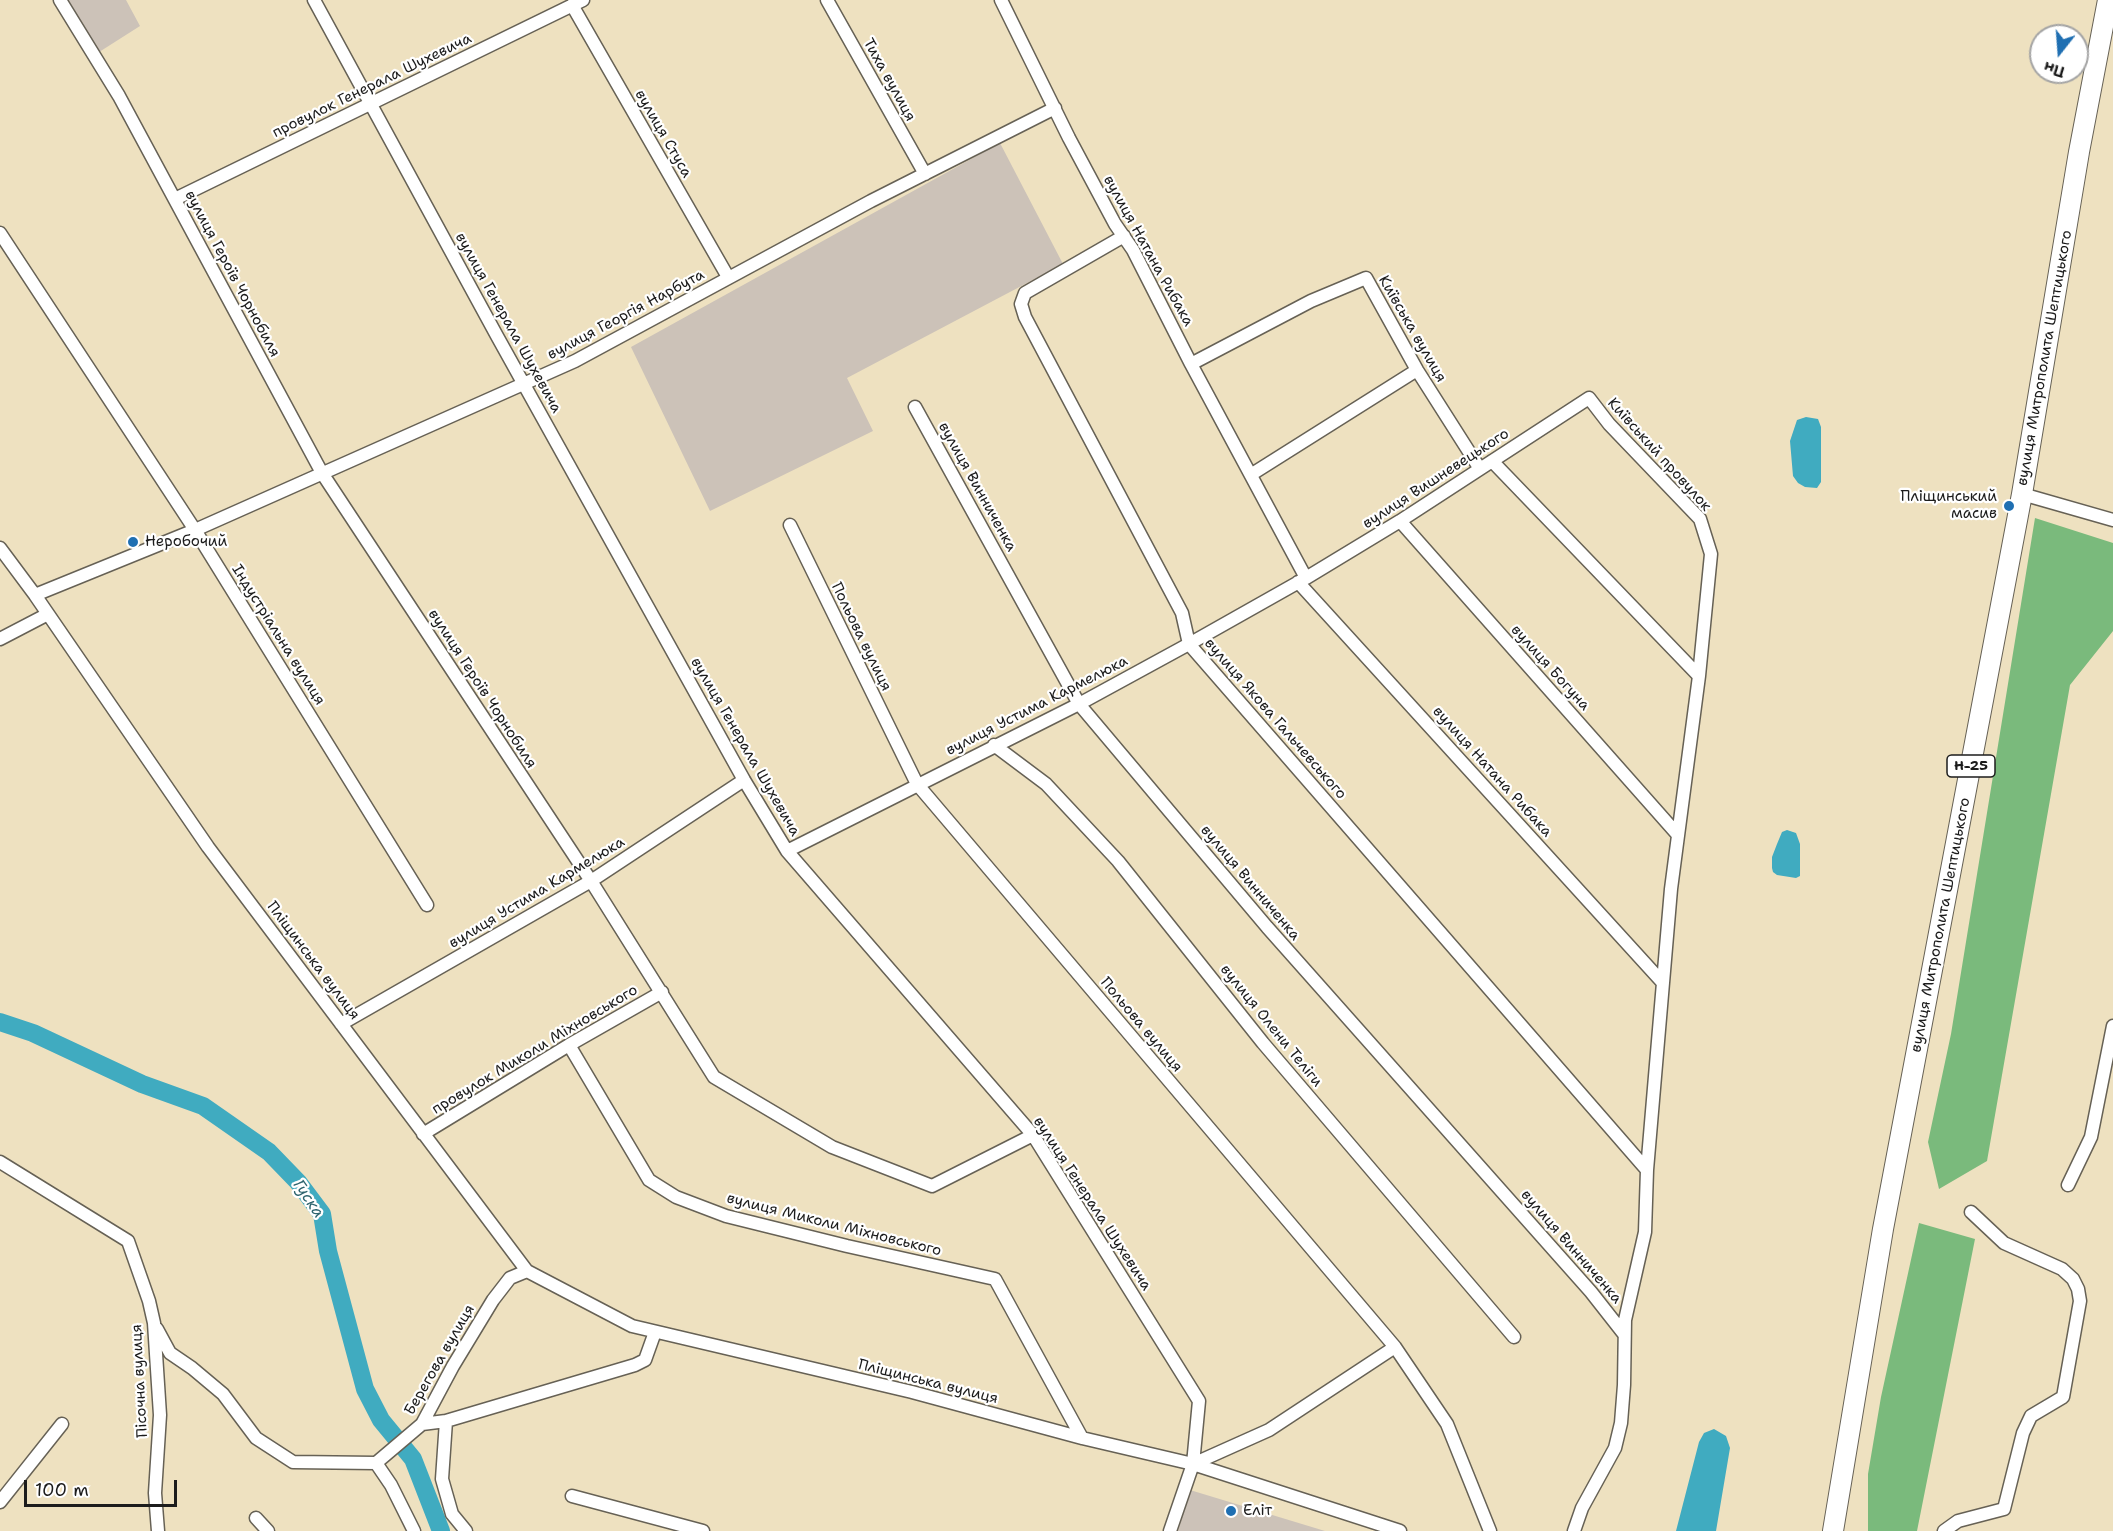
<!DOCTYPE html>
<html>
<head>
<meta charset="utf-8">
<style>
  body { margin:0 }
  #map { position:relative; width:2113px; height:1531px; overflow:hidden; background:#eee1c0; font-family:"Shantell Sans",sans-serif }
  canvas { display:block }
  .north { position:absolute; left:2029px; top:24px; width:60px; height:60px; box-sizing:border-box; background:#fff; border:2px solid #a4a4a4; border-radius:50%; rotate:197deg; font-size:16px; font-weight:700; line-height:24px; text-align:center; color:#1c1c1c }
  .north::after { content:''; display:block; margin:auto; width:21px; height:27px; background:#1f6fb2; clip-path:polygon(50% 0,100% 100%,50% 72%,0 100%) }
  .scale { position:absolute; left:24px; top:1480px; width:153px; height:27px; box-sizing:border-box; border:3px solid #1c1c1c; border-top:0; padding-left:8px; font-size:18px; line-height:21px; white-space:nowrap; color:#1c1c1c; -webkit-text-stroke:4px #fff; paint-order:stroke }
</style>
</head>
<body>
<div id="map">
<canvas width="2113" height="1531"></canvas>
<div class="north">Пн</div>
<div class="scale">100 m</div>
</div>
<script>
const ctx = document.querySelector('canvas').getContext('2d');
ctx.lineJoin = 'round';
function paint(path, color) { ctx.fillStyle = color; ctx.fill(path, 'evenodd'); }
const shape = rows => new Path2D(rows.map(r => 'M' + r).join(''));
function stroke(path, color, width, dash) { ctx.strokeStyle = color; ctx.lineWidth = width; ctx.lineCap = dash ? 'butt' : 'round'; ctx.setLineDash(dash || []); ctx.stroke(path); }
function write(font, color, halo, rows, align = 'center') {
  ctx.font = font + ' "Shantell Sans",sans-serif'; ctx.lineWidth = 4.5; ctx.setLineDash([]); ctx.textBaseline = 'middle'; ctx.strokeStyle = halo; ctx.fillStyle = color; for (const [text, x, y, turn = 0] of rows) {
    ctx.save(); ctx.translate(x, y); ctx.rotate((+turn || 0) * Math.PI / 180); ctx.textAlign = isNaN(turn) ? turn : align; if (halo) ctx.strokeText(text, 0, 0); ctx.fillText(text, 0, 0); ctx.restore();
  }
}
const industrial = shape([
  [65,0,126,0,140,26,96,54],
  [1000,143,1063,264,847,378,873,431,710,511,631,347],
  [1190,1490,1325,1531,1178,1531]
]);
const forest = shape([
  [2035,518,2113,543,2113,631,2070,685,1987,1161,1939,1189,1928,1142,1951,1034],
  [1919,1223,1975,1239,1917,1531,1868,1531,1868,1474,1881,1397]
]);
const water = shape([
  [1806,417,1818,419,1821,427,1821,482,1817,488,1805,487,1798,483,1793,476,1790,441,1797,420],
  [1787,830,1796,833,1800,844,1800,876,1796,878,1777,875,1773,872,1772,868,1772,857,1777,844,1782,832],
  [1714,1429,1726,1436,1730,1448,1716,1531,1676,1531,1699,1442,1704,1433]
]);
const river = shape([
  [0,1022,33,1033,142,1084,203,1106,269,1152,298,1182,322,1214,328,1251,365,1389,381,1420,413,1459,441,1531]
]);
const minor = shape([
  [60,0,119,96,322,473,591,881,714,1077,832,1147,932,1186,1033,1135],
  [314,0,497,336,744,780,787,851,1033,1135,1199,1401,1193,1464,1170,1531],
  [827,0,925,174],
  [1001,0,1069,138,1115,224,1133,250,1191,364,1306,578],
  [572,5,728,277],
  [175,199,583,0],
  [0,233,195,530,427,905],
  [1124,236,1025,293,1021,304,1025,317,1182,613,1189,644,1647,1170],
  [1191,364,1311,301,1366,278,1417,370,1480,469],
  [915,407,1079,704,1267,927,1591,1292,1624,1334],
  [1492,461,1699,676],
  [1252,474,1417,370],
  [2022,494,2113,520],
  [1400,521,1678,835],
  [790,525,917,784,1395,1347,1447,1424,1490,1531],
  [0,548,35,595,208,847,527,1271,632,1326,912,1392,1082,1438,1193,1464,1400,1531],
  [1298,582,1663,983],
  [35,595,195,530,575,361,871,201,1055,108],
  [0,639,48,614],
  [994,745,1046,784,1118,861,1263,1043,1514,1337],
  [787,851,1079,704,1189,644,1306,578,1400,521,1589,398,1609,424,1700,519,1711,554,1699,676,1671,889,1647,1170,1645,1232,1625,1320,1624,1385,1621,1423,1615,1448,1582,1508,1574,1531],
  [341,1024,591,881,744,780],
  [569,1045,649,1180,676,1197,726,1216,847,1246,995,1279,1082,1438],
  [423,1134,569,1045,662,992],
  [0,1162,128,1241,149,1301,154,1323,160,1415,155,1493,158,1531],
  [2068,1185,2091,1137,2113,1026],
  [157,1329,170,1353,192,1368,223,1394,256,1438,293,1462,376,1463],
  [446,1421,442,1479,452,1514,466,1531],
  [422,1424,446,1421,635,1365,645,1360,655,1332],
  [376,1463,422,1424,453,1366,493,1300,510,1278,527,1271],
  [376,1463,391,1485,414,1531],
  [1193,1464,1269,1430,1395,1347],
  [572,1496,703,1531],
  [0,1502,62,1424],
  [256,1518,268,1531],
  [1944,1531,1958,1521,2004,1509,2023,1433,2031,1416,2063,1397,2080,1301,2078,1289,2073,1279,2062,1269,2004,1243,1971,1212]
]);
const primary = shape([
  [1833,1531,1883,1229,2022,494,2079,152,2108,0]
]);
const markers = [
  [2009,506,6,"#1f6fb2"],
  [133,542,6,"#1f6fb2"],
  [1231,1511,6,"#1f6fb2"]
];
const shields = [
  [1971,766,48]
];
const shieldNames = [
  ["Н-25",1971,766]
];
const streetNames = [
  ["Тиха вулиця",889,80,61],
  ["провулок Генерала Шухевича",372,86,-26],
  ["вулиця Стуса",663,134,60],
  ["вулиця Натана Рибака",1148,251,61],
  ["вулиця Героїв Чорнобиля",232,274,62],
  ["вулиця Георгія Нарбута",626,315,-28],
  ["вулиця Генерала Шухевича",508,323,61],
  ["Київська вулиця",1412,329,60],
  ["вулиця Митрополита Шептицького",2045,358,-80],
  ["Київський провулок",1659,455,48],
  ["вулиця Вишневецького",1436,479,-33],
  ["вулиця Винниченка",977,487,61],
  ["Індустріальна вулиця",278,635,58],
  ["Польова вулиця",861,637,64],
  ["вулиця Богуна",1550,668,48],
  ["вулиця Героїв Чорнобиля",482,689,57],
  ["вулиця Устима Кармелюка",1037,706,-27],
  ["вулиця Якова Гальчевського",1275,719,49],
  ["вулиця Генерала Шухевича",745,747,60],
  ["вулиця Натана Рибака",1492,772,48],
  ["вулиця Винниченка",1250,883,50],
  ["вулиця Устима Кармелюка",537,893,-31],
  ["вулиця Митрополита Шептицького",1941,925,-79],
  ["Пліщинська вулиця",313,961,53],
  ["Польова вулиця",1141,1025,50],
  ["вулиця Олени Теліги",1271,1026,51],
  ["провулок Миколи Міхновського",535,1050,-31],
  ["вулиця Генерала Шухевича",1092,1204,57],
  ["вулиця Миколи Міхновського",834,1225,14],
  ["вулиця Винниченка",1571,1247,49],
  ["Берегова вулиця",440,1360,-60],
  ["Пісочна вулиця",140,1381,-93],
  ["Пліщинська вулиця",928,1382,14]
];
const poiNames = [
  ["Пліщинський",1997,497,"right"],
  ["масив",1997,514,"right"],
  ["Неробочий",145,542],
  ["Еліт",1243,1511]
];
const waterNames = [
  ["Гуска",308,1199,56]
];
paint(industrial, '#ccc2b8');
paint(forest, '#7aba7c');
paint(water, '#40abc0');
stroke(river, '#40abc0', 18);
stroke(minor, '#666155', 15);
stroke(primary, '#666155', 22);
stroke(minor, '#fff', 12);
stroke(primary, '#fff', 20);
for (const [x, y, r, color] of markers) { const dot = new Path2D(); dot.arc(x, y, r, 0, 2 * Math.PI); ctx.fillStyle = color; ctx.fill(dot); stroke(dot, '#fff', 2); }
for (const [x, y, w] of shields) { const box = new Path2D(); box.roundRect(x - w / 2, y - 11, w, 22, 4.5); ctx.fillStyle = '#fff'; ctx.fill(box); stroke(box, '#1c1c1c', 1.5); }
write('bold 14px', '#1c1c1c', null, shieldNames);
write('15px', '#1c1c1c', '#fff', streetNames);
write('15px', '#1c1c1c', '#fff', poiNames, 'left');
write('italic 16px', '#2e646e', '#fff', waterNames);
</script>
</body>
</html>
